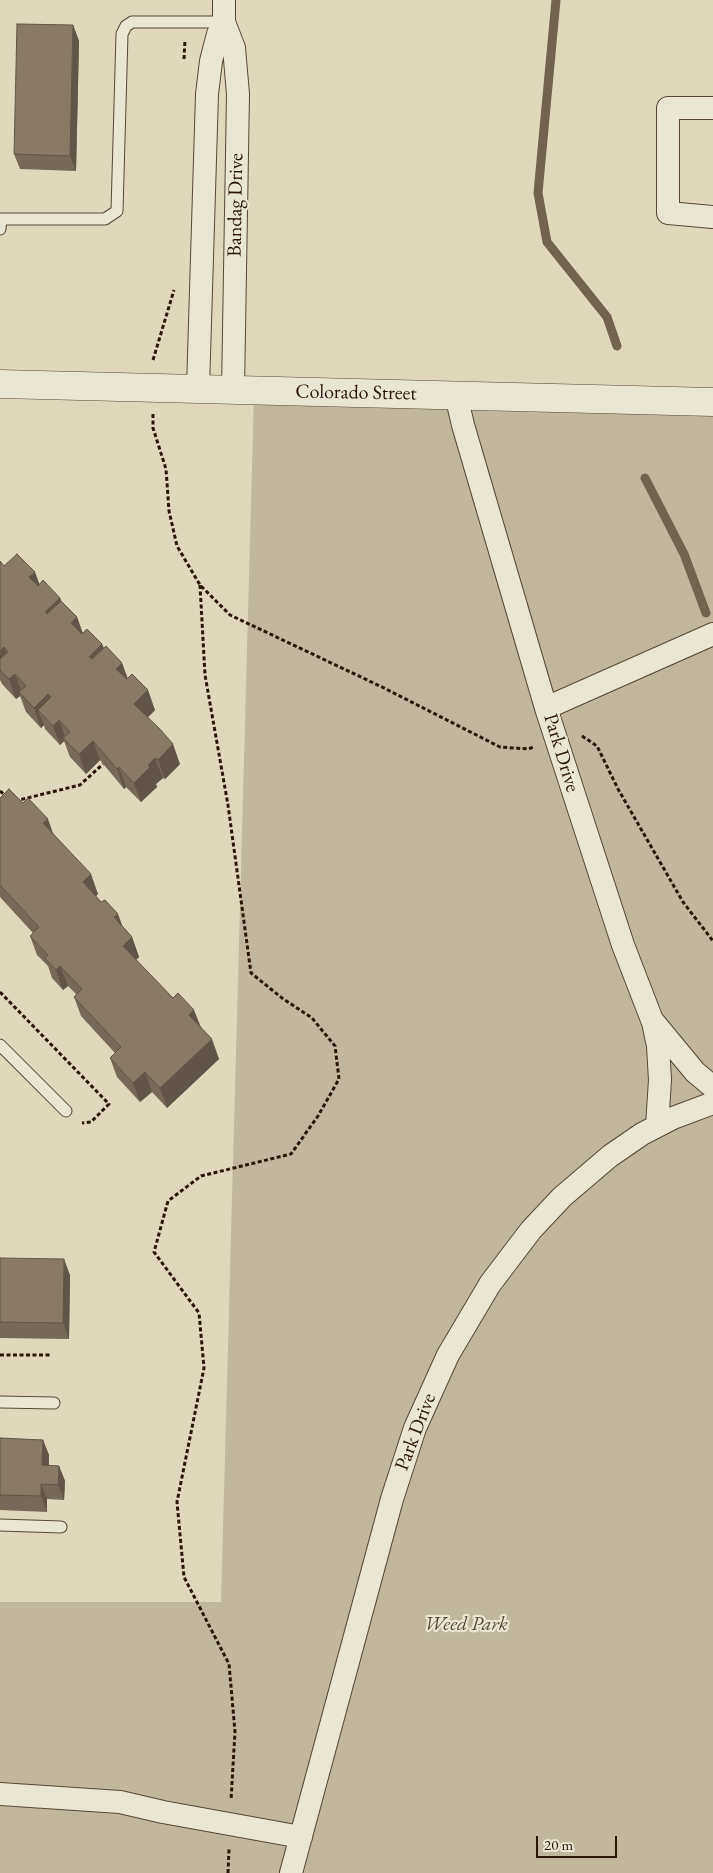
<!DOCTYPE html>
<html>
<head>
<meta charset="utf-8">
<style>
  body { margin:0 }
  #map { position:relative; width:713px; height:1873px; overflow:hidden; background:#dfd8bd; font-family:"EB Garamond",serif }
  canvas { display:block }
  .scale { position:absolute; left:536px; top:1836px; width:81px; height:22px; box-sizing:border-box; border:2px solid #2b1509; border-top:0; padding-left:6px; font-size:15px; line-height:18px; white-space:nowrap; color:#2b1509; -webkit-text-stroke:4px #eae6d4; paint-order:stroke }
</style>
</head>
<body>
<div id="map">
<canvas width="713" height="1873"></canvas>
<div class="scale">20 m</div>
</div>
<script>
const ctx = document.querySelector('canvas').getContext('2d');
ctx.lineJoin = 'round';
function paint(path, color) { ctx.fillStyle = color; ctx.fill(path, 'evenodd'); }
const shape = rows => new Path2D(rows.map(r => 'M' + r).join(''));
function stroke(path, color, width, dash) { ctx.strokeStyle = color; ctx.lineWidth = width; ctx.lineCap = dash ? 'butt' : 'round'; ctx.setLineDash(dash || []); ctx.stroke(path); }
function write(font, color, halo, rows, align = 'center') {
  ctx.font = font + ' "EB Garamond",serif'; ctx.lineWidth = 4.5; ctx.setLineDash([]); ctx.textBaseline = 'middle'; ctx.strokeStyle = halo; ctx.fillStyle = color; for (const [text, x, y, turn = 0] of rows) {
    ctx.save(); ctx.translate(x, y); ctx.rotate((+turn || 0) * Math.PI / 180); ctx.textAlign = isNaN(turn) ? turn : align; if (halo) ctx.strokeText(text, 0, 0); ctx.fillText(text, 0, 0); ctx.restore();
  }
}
const green = shape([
  [254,394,713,403,713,1873,0,1873,0,1602,221,1602]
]);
const stream = shape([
  [556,0,538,193,547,242,607,317,617,346],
  [645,478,684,554,706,613]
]);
const path = shape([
  [184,59,185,40],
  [153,360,174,290],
  [153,414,153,428,166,469,169,511,177,546,200,585,230,615,382,687,500,747,529,749,533,747],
  [200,585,205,675,228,805,251,973,282,998,312,1018,335,1046,339,1079,318,1116,291,1154,201,1176,168,1201,154,1252,199,1313,204,1368,177,1502,184,1577,229,1664,235,1732,231,1800],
  [582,736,597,746,618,789,683,902,713,941],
  [0,791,7,797],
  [15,801,80,785,103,764],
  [0,992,109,1104,91,1122,82,1123],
  [0,1355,51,1355],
  [228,1873,229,1849]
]);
const service = shape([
  [0,229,1,219,105,219,117,211,122,34,126,26,132,22,224,22],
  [0,1045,66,1111],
  [0,1402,54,1403],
  [0,1525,61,1527]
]);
const minor = shape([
  [224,22,234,48,238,94,233,390],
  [713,108,668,108,668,213,713,217],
  [198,388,207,94,211,61,218,34,224,22,224,0],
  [456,395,463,425,546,708,623,945,652,1020,695,1072,713,1087],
  [546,708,713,634],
  [653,1022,658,1046,660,1080,657,1126],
  [0,1794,120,1802,163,1812,301,1837],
  [291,1873,392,1499,415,1428,448,1355,490,1284,531,1230,562,1197,610,1156,642,1134,673,1118,713,1103]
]);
const tertiary = shape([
  [0,384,713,402]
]);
const wall = shape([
  [73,25,79,41,76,171,20,169,14,154],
  [0,561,4,566,39,584,60,598,62,602,77,617,83,634,102,644,104,648,122,663,128,679,155,710,148,717,180,764,165,779,163,778,156,784,157,787,141,802,126,787,124,789,100,760,86,774,70,757,64,741,60,745,45,729,44,725,41,728,26,712,20,696,16,699,2,684,0,680],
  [0,798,53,834,98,894,96,896,132,937,139,957,136,960,201,1027,219,1059,167,1108,152,1092,140,1102,117,1077,110,1058,115,1053,81,1016,74,997,76,994,68,986,63,990,52,978,48,966,37,955,30,936,33,933,0,897],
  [0,1258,70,1275,69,1339,0,1338],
  [0,1438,43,1440,49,1455,49,1465,59,1466,65,1481,64,1500,47,1499,47,1512,0,1510]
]);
const shadedWall = shape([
  [73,25,79,41,76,171,70,156],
  [35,572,42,591,29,577],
  [60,598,67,617,53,632,45,612],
  [77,617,84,637,71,623],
  [102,644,109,664,97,676,89,657],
  [4,647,11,667,0,670,0,651],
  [122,663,129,683,116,669],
  [15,674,22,694,19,692,20,696,16,699,9,679],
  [148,690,155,710,141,724,134,704],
  [48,694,56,714,38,710,44,725,41,728,34,708],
  [59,720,66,740,63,738,64,741,60,745,53,726],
  [93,741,100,760,86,774,79,754],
  [173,744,180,764,165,779,158,760],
  [155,758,163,778,156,784,157,787,141,802,134,783,148,765],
  [119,767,126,787,124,789,117,769],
  [48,819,55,839,43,823],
  [91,874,98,894,90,902,83,882],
  [118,914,125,933,114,917],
  [132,937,139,957,130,965,123,946],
  [60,966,68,986,63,990,56,970],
  [194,1010,202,1030,189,1015],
  [212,1039,219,1059,167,1108,160,1088],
  [145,1072,152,1092,140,1102,133,1083],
  [64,1259,70,1275,69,1339,63,1323],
  [43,1440,49,1455,48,1480,42,1465],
  [59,1466,65,1481,64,1500,58,1485],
  [41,1484,47,1499,47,1512,41,1496]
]);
const building = shape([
  [17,24,73,25,70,156,14,154,17,24],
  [17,554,35,572,29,577,38,586,43,580,60,598,45,612,47,614,61,601,77,617,71,623,82,634,87,629,102,644,89,657,92,659,106,646,122,663,116,669,127,679,132,674,148,690,134,704,160,729,173,744,158,760,155,758,148,765,150,767,134,783,119,767,117,769,93,741,79,754,63,738,70,732,59,720,53,726,38,710,51,697,48,694,34,708,19,692,26,686,15,674,9,679,0,670,0,659,8,652,4,647,0,651,0,561,4,566,17,554],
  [9,789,23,803,28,798,48,819,43,823,91,874,83,882,101,902,105,900,118,914,114,917,132,937,123,946,173,998,178,993,194,1010,189,1015,212,1039,160,1088,145,1072,133,1083,110,1058,121,1047,74,997,82,989,60,966,56,970,45,958,48,955,30,936,39,927,0,885,0,798,9,789],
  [0,1258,64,1259,63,1323,0,1322,0,1258],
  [0,1438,43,1440,42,1465,59,1466,58,1485,41,1484,41,1496,0,1495,0,1438]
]);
const streetNames = [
  ["Bandag Drive",236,205,-89],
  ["Colorado Street",356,393,1],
  ["Park Drive",561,753,73],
  ["Park Drive",416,1432,-69]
];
const parkNames = [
  ["Weed Park",466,1625]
];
paint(green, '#c0b79e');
stroke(stream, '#726250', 9);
stroke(service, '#584636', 13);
stroke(minor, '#584636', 24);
stroke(tertiary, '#584636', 29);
stroke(path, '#2b1509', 3, [4, 2.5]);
stroke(service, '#eae6d4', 11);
stroke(minor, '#eae6d4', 22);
stroke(tertiary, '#eae6d4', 28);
paint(wall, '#766959');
paint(shadedWall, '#605548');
paint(building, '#897a67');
stroke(building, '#605548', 1);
write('20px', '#2b1509', '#eae6d4', streetNames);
write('italic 20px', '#584636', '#eae6d4', parkNames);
</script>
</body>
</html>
